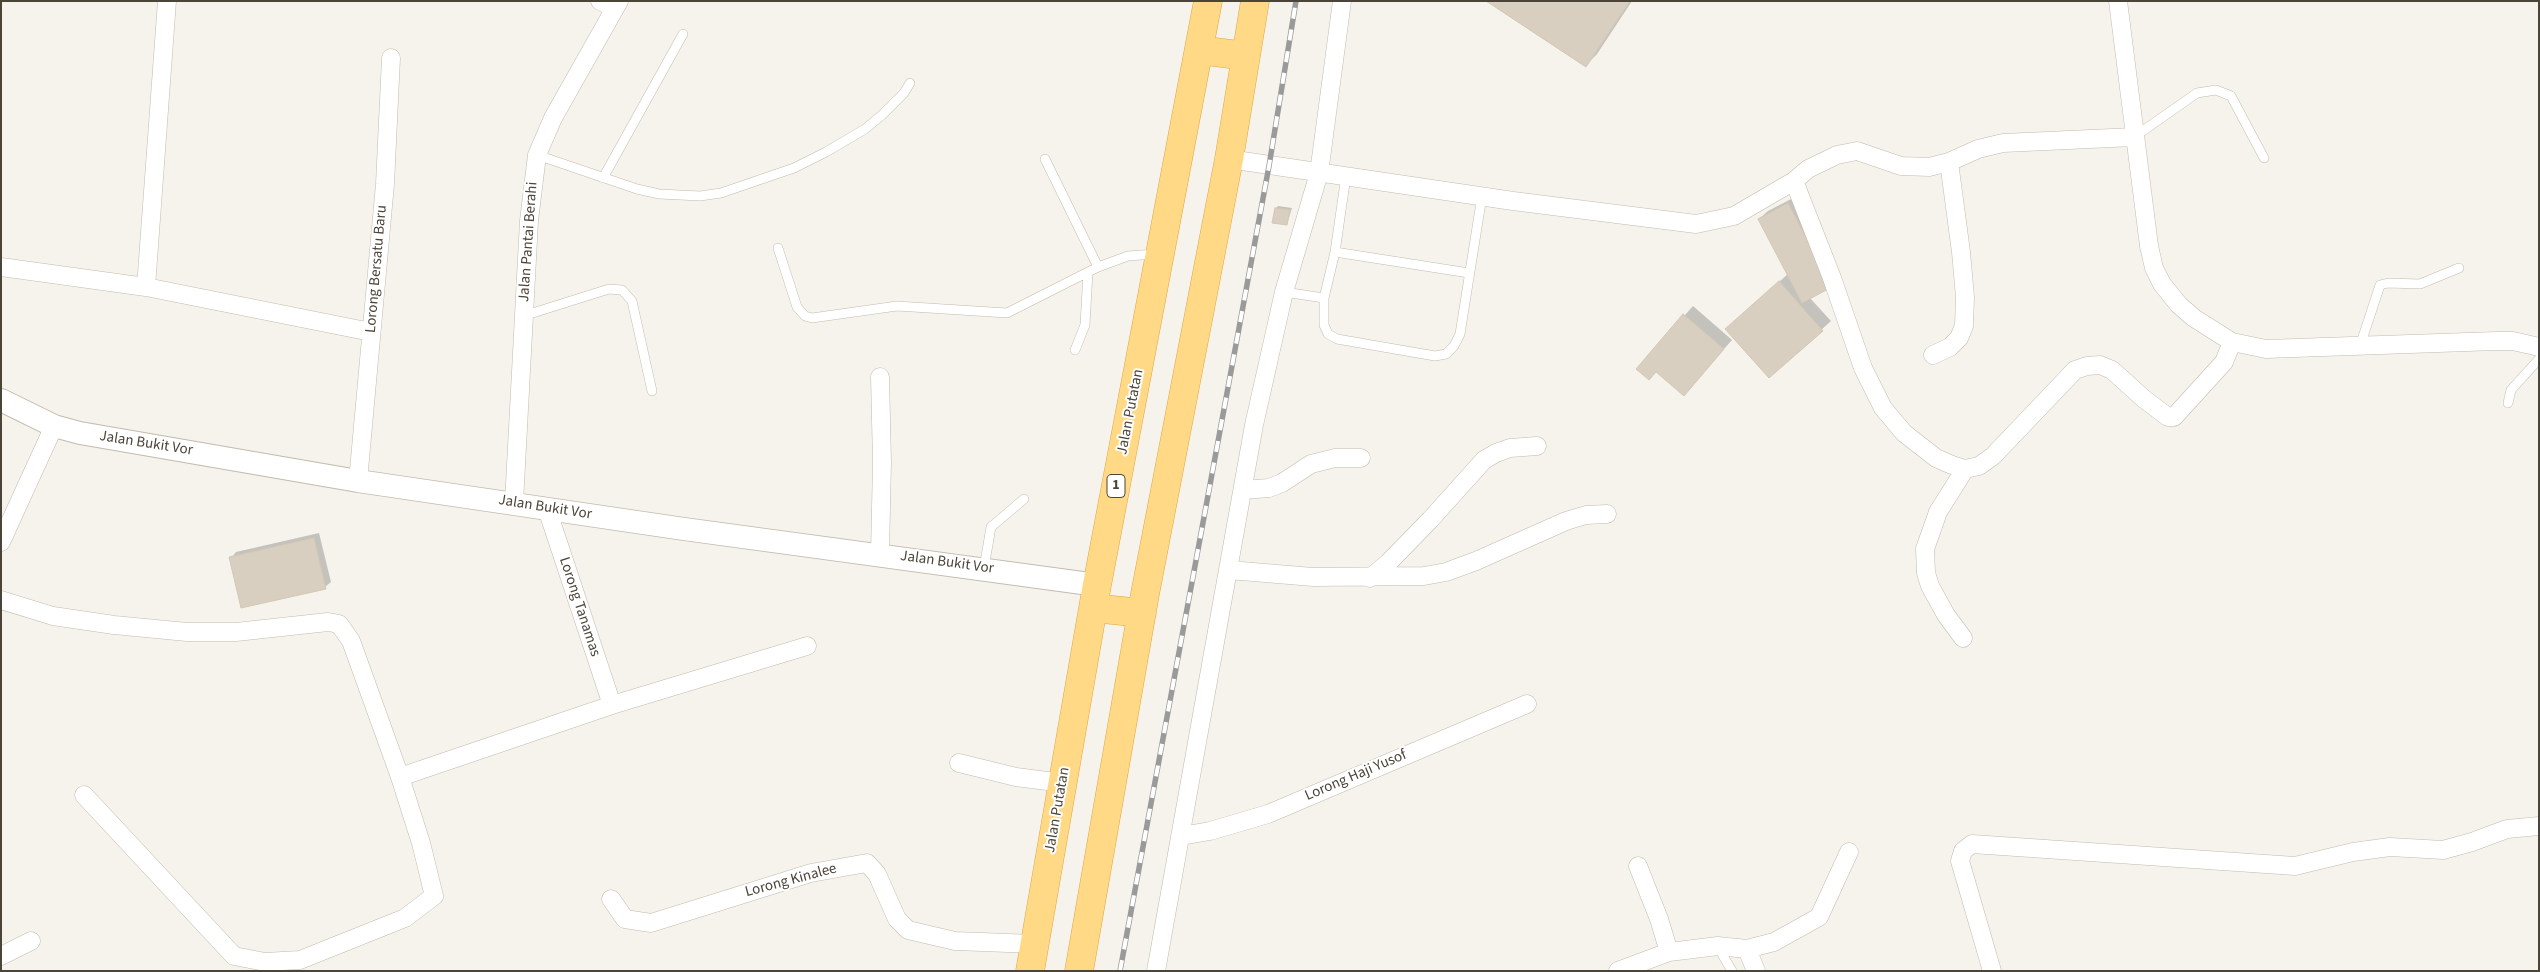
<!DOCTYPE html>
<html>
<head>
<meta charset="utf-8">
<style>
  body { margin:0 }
  #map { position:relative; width:2540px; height:972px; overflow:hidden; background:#f6f3ec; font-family:"Source Sans 3",sans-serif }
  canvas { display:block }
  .frame { position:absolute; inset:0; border:2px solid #4b4439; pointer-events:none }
</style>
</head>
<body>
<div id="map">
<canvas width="2540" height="972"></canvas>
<div class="frame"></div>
</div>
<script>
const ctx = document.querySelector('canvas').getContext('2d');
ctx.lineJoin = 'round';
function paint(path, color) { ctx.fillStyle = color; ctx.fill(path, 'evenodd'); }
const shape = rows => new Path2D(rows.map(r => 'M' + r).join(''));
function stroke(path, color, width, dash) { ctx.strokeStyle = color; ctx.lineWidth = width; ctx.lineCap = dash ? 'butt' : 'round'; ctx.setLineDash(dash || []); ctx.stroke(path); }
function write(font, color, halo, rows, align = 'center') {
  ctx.font = font + ' "Source Sans 3",sans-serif'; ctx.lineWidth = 4; ctx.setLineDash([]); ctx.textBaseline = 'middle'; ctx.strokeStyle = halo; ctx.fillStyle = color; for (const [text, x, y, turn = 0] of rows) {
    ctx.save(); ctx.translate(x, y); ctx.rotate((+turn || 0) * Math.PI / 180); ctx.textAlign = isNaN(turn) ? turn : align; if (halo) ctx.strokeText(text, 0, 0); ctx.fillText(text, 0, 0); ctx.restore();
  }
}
const shadow = shape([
  [1488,1,1632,1,1597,54,1586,65],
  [1797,196,1840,278,1810,298,1831,321,1769,377,1735,321,1788,274,1759,219,1768,211],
  [1278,206,1292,208,1287,224,1276,208],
  [1693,306,1732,340,1692,385,1657,371,1637,369],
  [319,533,331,582,325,587,231,558,236,552]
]);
const building = shape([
  [1486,1,1630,1,1586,67,1486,1],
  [1788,203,1832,287,1802,303,1758,219,1788,203],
  [1275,208,1290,210,1287,225,1272,223,1275,208],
  [1779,281,1823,331,1769,378,1725,329,1779,281],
  [1683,314,1724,349,1684,396,1656,372,1649,380,1636,369,1683,314],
  [314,538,326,589,241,608,229,557,314,538]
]);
const service = shape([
  [2134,137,2197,93,2216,90,2231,96,2264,158],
  [537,155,637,189,659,194,700,196,721,193,794,168,826,152,865,129,882,115,904,93,910,83],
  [1045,159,1098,267],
  [1346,176,1335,252,1324,298,1324,325,1328,334,1337,339,1435,356,1446,354,1454,346,1460,334,1482,196],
  [603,178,683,34],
  [778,248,797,307,805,316,812,318,897,306,1007,313,1098,267,1128,256,1156,254],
  [1335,252,1469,273],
  [1284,292,1324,298],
  [523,316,609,289,622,290,632,301,652,391],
  [2360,346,2380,285,2388,283,2420,284,2459,268],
  [1075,350,1085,325,1088,272],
  [2508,403,2511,390,2539,359],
  [984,568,991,527,1024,499],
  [1718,947,1732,971]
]);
const minor = shape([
  [600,1,615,8],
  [2118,1,2149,246,2154,268,2162,284,2179,305,2194,318,2232,342,2266,349,2496,341,2513,341,2539,347],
  [1229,159,1513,201,1696,224,1734,216,1794,181,1808,169,1837,155,1857,151,1901,166,1929,167,1949,162,1978,149,2003,143,2134,137],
  [1794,181,1832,278,1863,368,1883,408,1904,433,1936,458,1952,465,1965,469,1979,466,1993,456,2075,370,2087,366,2100,365,2112,370,2144,399,2168,417,2174,417,2224,362,2232,342],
  [1,267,146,287,371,332],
  [146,287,167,1],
  [1933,355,1950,347,1959,338,1964,326,1965,297,1961,252,1949,162],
  [880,377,882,462,880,554],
  [358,481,385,184,391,58],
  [1243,490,1269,488,1282,483,1311,464,1335,458,1361,458],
  [514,503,529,221,537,155,553,118,619,1],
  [547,509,612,705],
  [1,542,54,426],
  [1229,570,1313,577,1424,576,1446,572,1476,561,1566,521,1586,515,1607,514],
  [1370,578,1388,563,1430,520,1484,460,1496,453,1510,448,1537,446],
  [1,600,53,616,114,625,187,632,236,632,328,622,339,624,351,641,400,777],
  [1963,638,1946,615,1930,586,1926,573,1925,549,1938,512,1965,469],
  [959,763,1016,777,1063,783],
  [84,795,234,956,265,962,300,960,405,918,434,896,421,843,400,777,612,705,807,646],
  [1181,836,1210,831,1268,814,1527,704],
  [1638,866,1659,919,1669,952],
  [611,899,625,919,651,923,811,873,867,863,877,874,897,919,908,930,955,941,1035,944],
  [1747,949,1756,971],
  [1,956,31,941],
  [1156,971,1254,425,1284,292,1319,173,1342,1],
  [1618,971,1669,952,1718,946,1747,949,1774,942,1819,917,1849,852],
  [1992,971,1960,861,1963,851,1972,844,2295,866,2353,852,2390,847,2443,850,2472,842,2507,829,2539,826]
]);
const tertiary = shape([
  [1,400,54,426,80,433,358,481,684,529,1097,585]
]);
const trunk = shape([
  [1199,50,1246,56],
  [1093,608,1142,613],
  [1030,971,1097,585,1208,1],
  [1079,971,1145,594,1229,159,1255,1]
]);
const rail = shape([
  [1120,971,1269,166,1296,1]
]);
const shields = [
  [1116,486,18]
];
const shieldNames = [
  ["1",1116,486]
];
const streetNames = [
  ["Jalan Pantai Berahi",529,242,-86],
  ["Lorong Bersatu Baru",377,269,-85],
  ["Jalan Putatan",1131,412,-79],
  ["Jalan Bukit Vor",146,444,9],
  ["Jalan Bukit Vor",545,508,9],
  ["Jalan Bukit Vor",947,563,8],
  ["Lorong Tanamas",579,607,72],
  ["Lorong Haji Yusof",1356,776,-23],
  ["Jalan Putatan",1058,810,-80],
  ["Lorong Kinalee",791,881,-15]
];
paint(shadow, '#0003');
paint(building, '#d8cfc1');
stroke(building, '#d3c7b4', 1);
stroke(service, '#c2bbae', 10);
stroke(minor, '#c2bbae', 19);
stroke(tertiary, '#c2bbae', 24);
stroke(trunk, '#e0a43c', 29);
stroke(service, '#fff', 9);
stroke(minor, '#fff', 18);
stroke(tertiary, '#fff', 22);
stroke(trunk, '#ffd985', 28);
stroke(rail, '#9a9a9a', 5.5);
stroke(rail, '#fff', 4, [11]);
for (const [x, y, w] of shields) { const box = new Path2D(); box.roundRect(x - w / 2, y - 11.5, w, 23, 4); ctx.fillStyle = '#fff'; ctx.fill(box); stroke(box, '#4b4439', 1); }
write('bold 14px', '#4b4439', null, shieldNames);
write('15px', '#4b4439', '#fff', streetNames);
</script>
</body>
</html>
